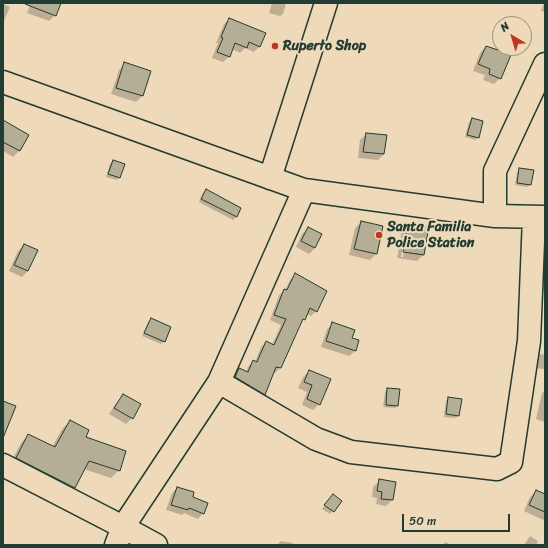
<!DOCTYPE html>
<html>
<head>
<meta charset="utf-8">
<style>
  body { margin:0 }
  #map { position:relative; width:548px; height:548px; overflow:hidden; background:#eed9b8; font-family:Sriracha,sans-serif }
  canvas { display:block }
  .frame { position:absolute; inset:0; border:4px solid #1f3d34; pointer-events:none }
  .north { position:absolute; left:492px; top:16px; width:40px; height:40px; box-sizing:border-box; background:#eed9b8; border:1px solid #9b9b83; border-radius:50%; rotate:322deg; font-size:11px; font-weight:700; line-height:16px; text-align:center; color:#1f3d34 }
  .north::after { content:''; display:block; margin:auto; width:14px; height:18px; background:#c8321e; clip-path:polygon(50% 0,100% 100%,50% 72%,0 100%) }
  .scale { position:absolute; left:402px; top:514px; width:108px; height:18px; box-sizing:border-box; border:2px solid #1f3d34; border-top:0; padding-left:5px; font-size:12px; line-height:14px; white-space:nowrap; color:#1f3d34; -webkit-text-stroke:3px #eed9b8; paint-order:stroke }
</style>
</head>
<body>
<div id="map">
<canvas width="548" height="548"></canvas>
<div class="frame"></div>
<div class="north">N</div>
<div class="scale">50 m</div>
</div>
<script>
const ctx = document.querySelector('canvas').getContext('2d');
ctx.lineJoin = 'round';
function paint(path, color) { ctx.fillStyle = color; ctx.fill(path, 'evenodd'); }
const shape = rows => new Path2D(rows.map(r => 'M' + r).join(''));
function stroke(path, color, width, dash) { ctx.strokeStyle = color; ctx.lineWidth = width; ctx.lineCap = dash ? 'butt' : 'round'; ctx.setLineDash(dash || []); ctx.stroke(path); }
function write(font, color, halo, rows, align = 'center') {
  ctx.font = font + ' Sriracha,sans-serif'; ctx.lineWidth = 4; ctx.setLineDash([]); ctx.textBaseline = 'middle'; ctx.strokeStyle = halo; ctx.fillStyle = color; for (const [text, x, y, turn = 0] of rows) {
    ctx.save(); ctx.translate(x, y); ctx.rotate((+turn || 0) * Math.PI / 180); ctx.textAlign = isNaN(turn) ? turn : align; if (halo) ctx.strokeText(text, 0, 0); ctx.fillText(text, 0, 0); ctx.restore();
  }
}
const shadow = shape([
  [31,3,60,3,55,15,49,21,27,13],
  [272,3,286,3,283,14,280,16,269,13],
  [544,3,545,3,545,12,541,11],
  [3,4,10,7,3,23],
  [229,19,260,46,254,52,245,48,240,53,232,49,229,57,223,62,212,58,218,43,216,43,224,24],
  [500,46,500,48,505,48,500,78,494,84,483,80,485,75,473,71,480,53,486,47,496,50],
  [125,64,142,96,136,102,111,94,119,70],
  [472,119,478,137,475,140,465,137,469,122],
  [3,122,28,135,19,151,13,157,3,151],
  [366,134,384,154,378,160,358,158,360,140],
  [113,161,119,177,117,180,106,177,110,164],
  [520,169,530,185,527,187,515,185,517,172],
  [206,190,240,209,236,217,233,220,199,202,203,193],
  [361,222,376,254,370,260,349,255,355,228],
  [408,224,423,255,417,261,397,258,402,230],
  [406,229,408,229,403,257,401,257],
  [308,228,315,248,309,254,296,247,302,234],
  [24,245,28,271,22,277,9,271,18,251],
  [545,252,545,291,540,290,541,256],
  [295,275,316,311,311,316,306,314,304,319,300,323,280,368,275,373,273,372,264,394,259,399,230,382,234,375,239,369,246,372,248,367,253,361,255,362,261,347,266,342,272,345,281,325,270,320,279,295,285,290,290,280],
  [151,319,164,341,161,344,142,336,148,322],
  [333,324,351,338,358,340,355,351,349,356,321,347,327,329],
  [540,354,545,355,544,369,536,368,537,357],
  [309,371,319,404,313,410,302,405,307,392,298,388,303,377],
  [387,389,397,405,395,408,383,407,385,392],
  [545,391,545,422,536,419,542,393],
  [124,395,132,418,126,424,109,414,118,401],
  [449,398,458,416,455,418,444,417,446,401],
  [70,421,84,438,119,470,111,478,84,469,74,488,66,495,9,466,21,443,29,435,52,447,62,429],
  [379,481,392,500,386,506,376,504,377,498,372,497,373,487],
  [177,488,191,498,203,513,198,519,184,513,182,515,166,510,172,493],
  [536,491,545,495,545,518,543,520,524,511,530,497],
  [330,498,340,501,330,514,322,509],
  [530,536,538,541,536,545,524,545],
  [281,541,293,543,292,545,277,545],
  [446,542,450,545,443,545]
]);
const building = shape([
  [25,3,61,3,56,16,25,4,25,3],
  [229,18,266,33,260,47,249,42,247,48,235,43,230,57,217,52,223,38,221,37,229,18],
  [500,45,500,48,508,48,513,50,501,79,489,74,490,69,478,64,486,46,498,50,500,45],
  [124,62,151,71,143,96,116,88,124,62],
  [472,118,483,121,479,138,467,135,472,118],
  [3,120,29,135,20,151,3,142,3,120],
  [366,133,387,135,384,154,363,152,366,133],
  [113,160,125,164,120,178,108,174,113,160],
  [519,168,534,170,531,185,517,183,519,168],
  [206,189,241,208,237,217,201,199,206,189],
  [361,221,383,226,377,254,354,249,361,221],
  [408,223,429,226,424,255,403,252,408,223],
  [308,227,322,234,315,248,301,241,308,227],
  [24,244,38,250,28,271,14,265,24,244],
  [295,273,327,291,317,312,310,308,305,320,303,319,281,368,276,367,265,395,235,377,239,368,248,372,253,360,257,362,266,341,274,345,286,319,274,315,284,289,287,290,295,273],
  [151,318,171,327,165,342,144,333,151,318],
  [332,322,355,330,352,338,359,340,356,351,326,341,332,322],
  [309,370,331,379,320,405,307,399,312,385,304,382,309,370],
  [387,388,400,389,398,406,386,405,387,388],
  [123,394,141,404,133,419,114,408,123,394],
  [448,397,462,399,459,416,446,414,448,397],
  [3,401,16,406,3,438,3,401],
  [70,420,89,430,86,437,126,451,120,471,89,461,75,488,16,458,28,434,55,447,70,420],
  [379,479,396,482,393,500,381,499,382,492,377,491,379,479],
  [177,487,194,492,193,497,208,503,204,514,189,508,188,510,171,505,177,487],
  [536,490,545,494,545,512,529,505,536,490],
  [333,494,342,501,334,512,324,505,333,494]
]);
const minor = shape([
  [3,82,304,190,495,216,545,217],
  [270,178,326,3],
  [495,216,495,171,545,64],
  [219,382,316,439,351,452,497,469,511,462,529,341,534,217],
  [3,465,123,527,156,545],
  [116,545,123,527,219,382,304,190]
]);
const markers = [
  [275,46,4,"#c8321e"],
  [379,235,4,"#c8321e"]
];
const poiNames = [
  ["Ruperto Shop",283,46],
  ["Santa Familia",387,227],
  ["Police Station",387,243]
];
paint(shadow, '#0003');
paint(building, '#b4ae94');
stroke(building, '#1f3d34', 1);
stroke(minor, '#1f3d34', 25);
stroke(minor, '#eed9b8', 22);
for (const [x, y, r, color] of markers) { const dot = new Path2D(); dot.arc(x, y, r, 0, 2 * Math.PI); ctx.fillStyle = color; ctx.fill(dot); stroke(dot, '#eed9b8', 1.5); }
write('bold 14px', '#1f3d34', '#eed9b8', poiNames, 'left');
</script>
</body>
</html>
